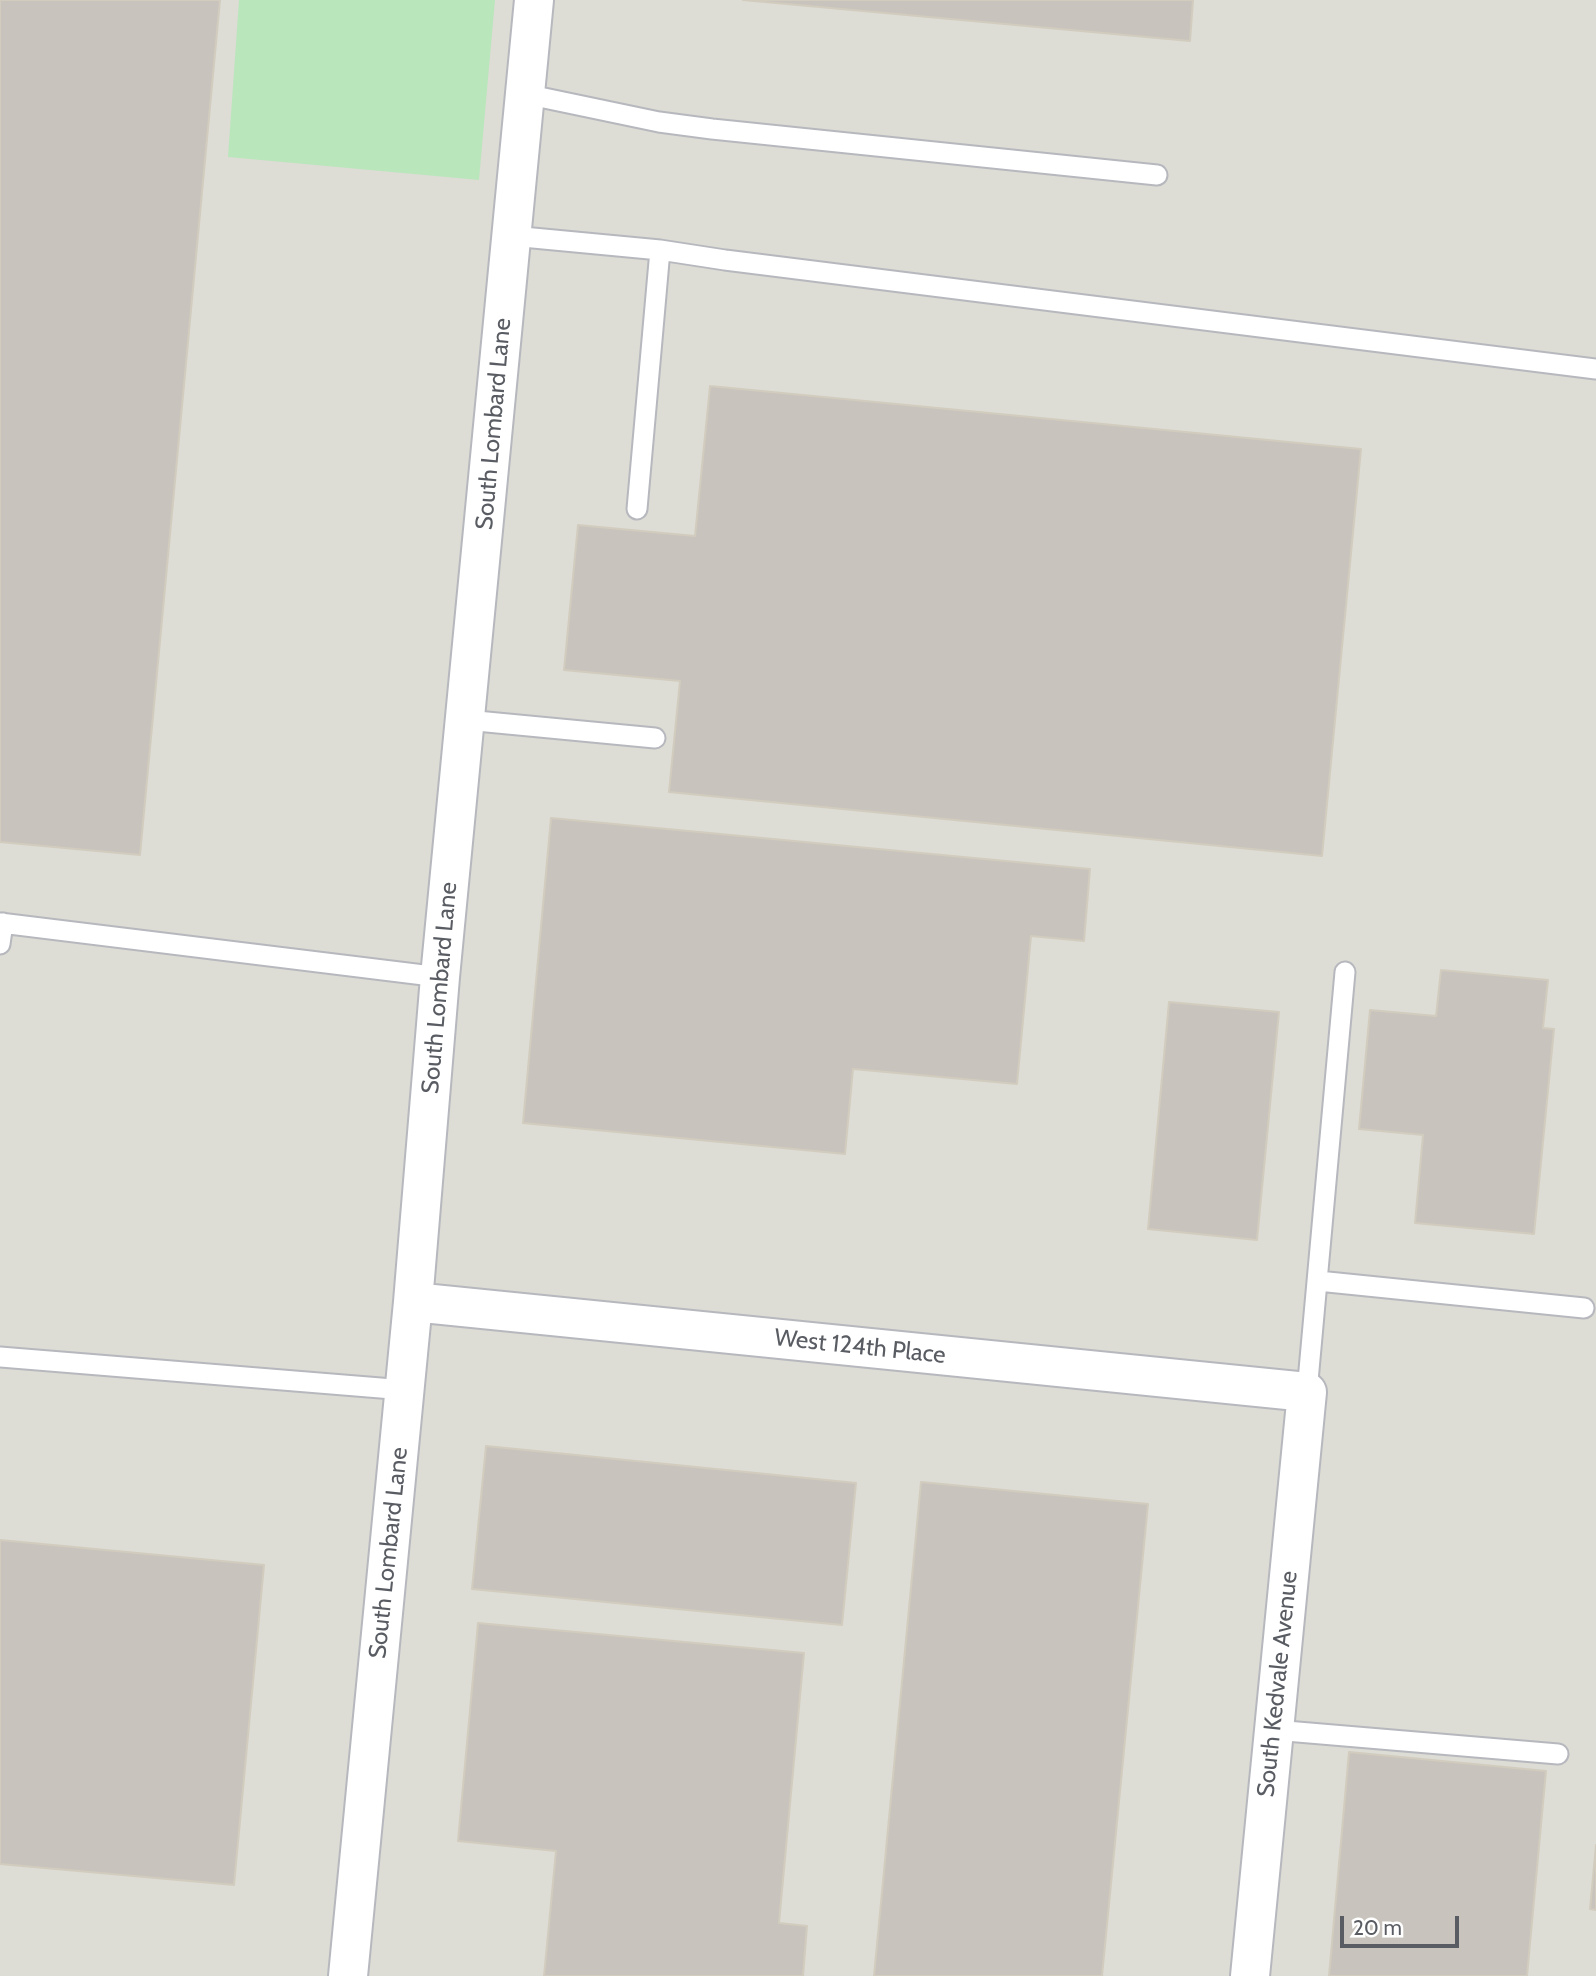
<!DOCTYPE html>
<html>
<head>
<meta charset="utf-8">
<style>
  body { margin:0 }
  #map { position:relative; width:1596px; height:1976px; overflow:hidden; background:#edeae0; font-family:Cabin,sans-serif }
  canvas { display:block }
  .scale { position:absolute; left:1340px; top:1916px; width:119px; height:32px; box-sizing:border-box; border:4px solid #595c62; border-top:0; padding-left:9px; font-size:21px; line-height:24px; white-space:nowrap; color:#595c62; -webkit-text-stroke:5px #fff; paint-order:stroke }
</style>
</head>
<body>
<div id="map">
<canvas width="1596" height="1976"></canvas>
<div class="scale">20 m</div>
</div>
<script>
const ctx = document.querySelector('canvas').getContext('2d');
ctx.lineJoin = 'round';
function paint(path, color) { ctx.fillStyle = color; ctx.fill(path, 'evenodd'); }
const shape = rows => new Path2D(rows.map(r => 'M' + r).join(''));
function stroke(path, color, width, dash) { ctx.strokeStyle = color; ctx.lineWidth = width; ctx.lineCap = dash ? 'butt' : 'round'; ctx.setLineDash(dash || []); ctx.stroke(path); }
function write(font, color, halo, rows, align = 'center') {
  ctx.font = font + ' Cabin,sans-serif'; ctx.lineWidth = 5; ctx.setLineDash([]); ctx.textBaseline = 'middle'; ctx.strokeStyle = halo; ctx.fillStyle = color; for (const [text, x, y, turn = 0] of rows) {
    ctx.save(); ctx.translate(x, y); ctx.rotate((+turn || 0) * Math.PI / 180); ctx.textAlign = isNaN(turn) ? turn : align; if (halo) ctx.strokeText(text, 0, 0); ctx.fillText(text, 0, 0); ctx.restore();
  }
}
const industrial = shape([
  [0,0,1596,0,1596,1976,0,1976]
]);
const green = shape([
  [239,0,495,0,479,180,228,157]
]);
const building = shape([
  [0,0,220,0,140,855,0,842,0,0],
  [743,0,1193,0,1190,41,743,0],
  [710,386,1361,449,1322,856,669,792,680,681,564,670,578,525,695,536,710,386],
  [551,818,1090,869,1084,941,1031,936,1017,1084,853,1069,845,1154,523,1123,551,818],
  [1441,970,1548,980,1543,1028,1554,1029,1534,1234,1415,1223,1423,1135,1359,1129,1370,1010,1436,1016,1441,970],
  [1169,1002,1279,1012,1257,1240,1148,1229,1169,1002],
  [486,1446,856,1483,842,1625,472,1589,486,1446],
  [921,1482,1148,1504,1102,1976,874,1976,921,1482],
  [0,1540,264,1565,234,1885,0,1864,0,1540],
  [478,1623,804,1653,779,1923,807,1926,803,1976,544,1976,556,1851,458,1841,478,1623],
  [1349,1752,1546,1771,1527,1976,1329,1976,1349,1752],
  [1596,1845,1596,1910,1590,1909,1596,1845]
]);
const lane = shape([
  [525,94,659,122,712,129,1157,175],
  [512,236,660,250,725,260,1596,369],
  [637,509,660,250],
  [466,720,655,738],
  [0,923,440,977],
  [0,944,3,923],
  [1318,1281,1584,1308],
  [0,1357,405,1390],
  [1307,1392,1345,972],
  [1274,1730,1558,1754]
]);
const street = shape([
  [413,1302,1307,1392,1250,1976],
  [348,1976,413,1302,440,977,534,0]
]);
const streetNames = [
  ["South Lombard Lane",494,424,-85],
  ["South Lombard Lane",440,988,-85],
  ["West 124th Place",860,1347,6],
  ["South Lombard Lane",389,1553,-84],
  ["South Kedvale Avenue",1278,1684,-84]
];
paint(industrial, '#dddcd5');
paint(green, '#bae6bc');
paint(building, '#c8c4bd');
stroke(building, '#d2ccbe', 2);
stroke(lane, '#b6b8be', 23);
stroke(street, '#b6b8be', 42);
stroke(lane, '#fff', 19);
stroke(street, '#fff', 38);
write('24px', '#595c62', '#fff', streetNames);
</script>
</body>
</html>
